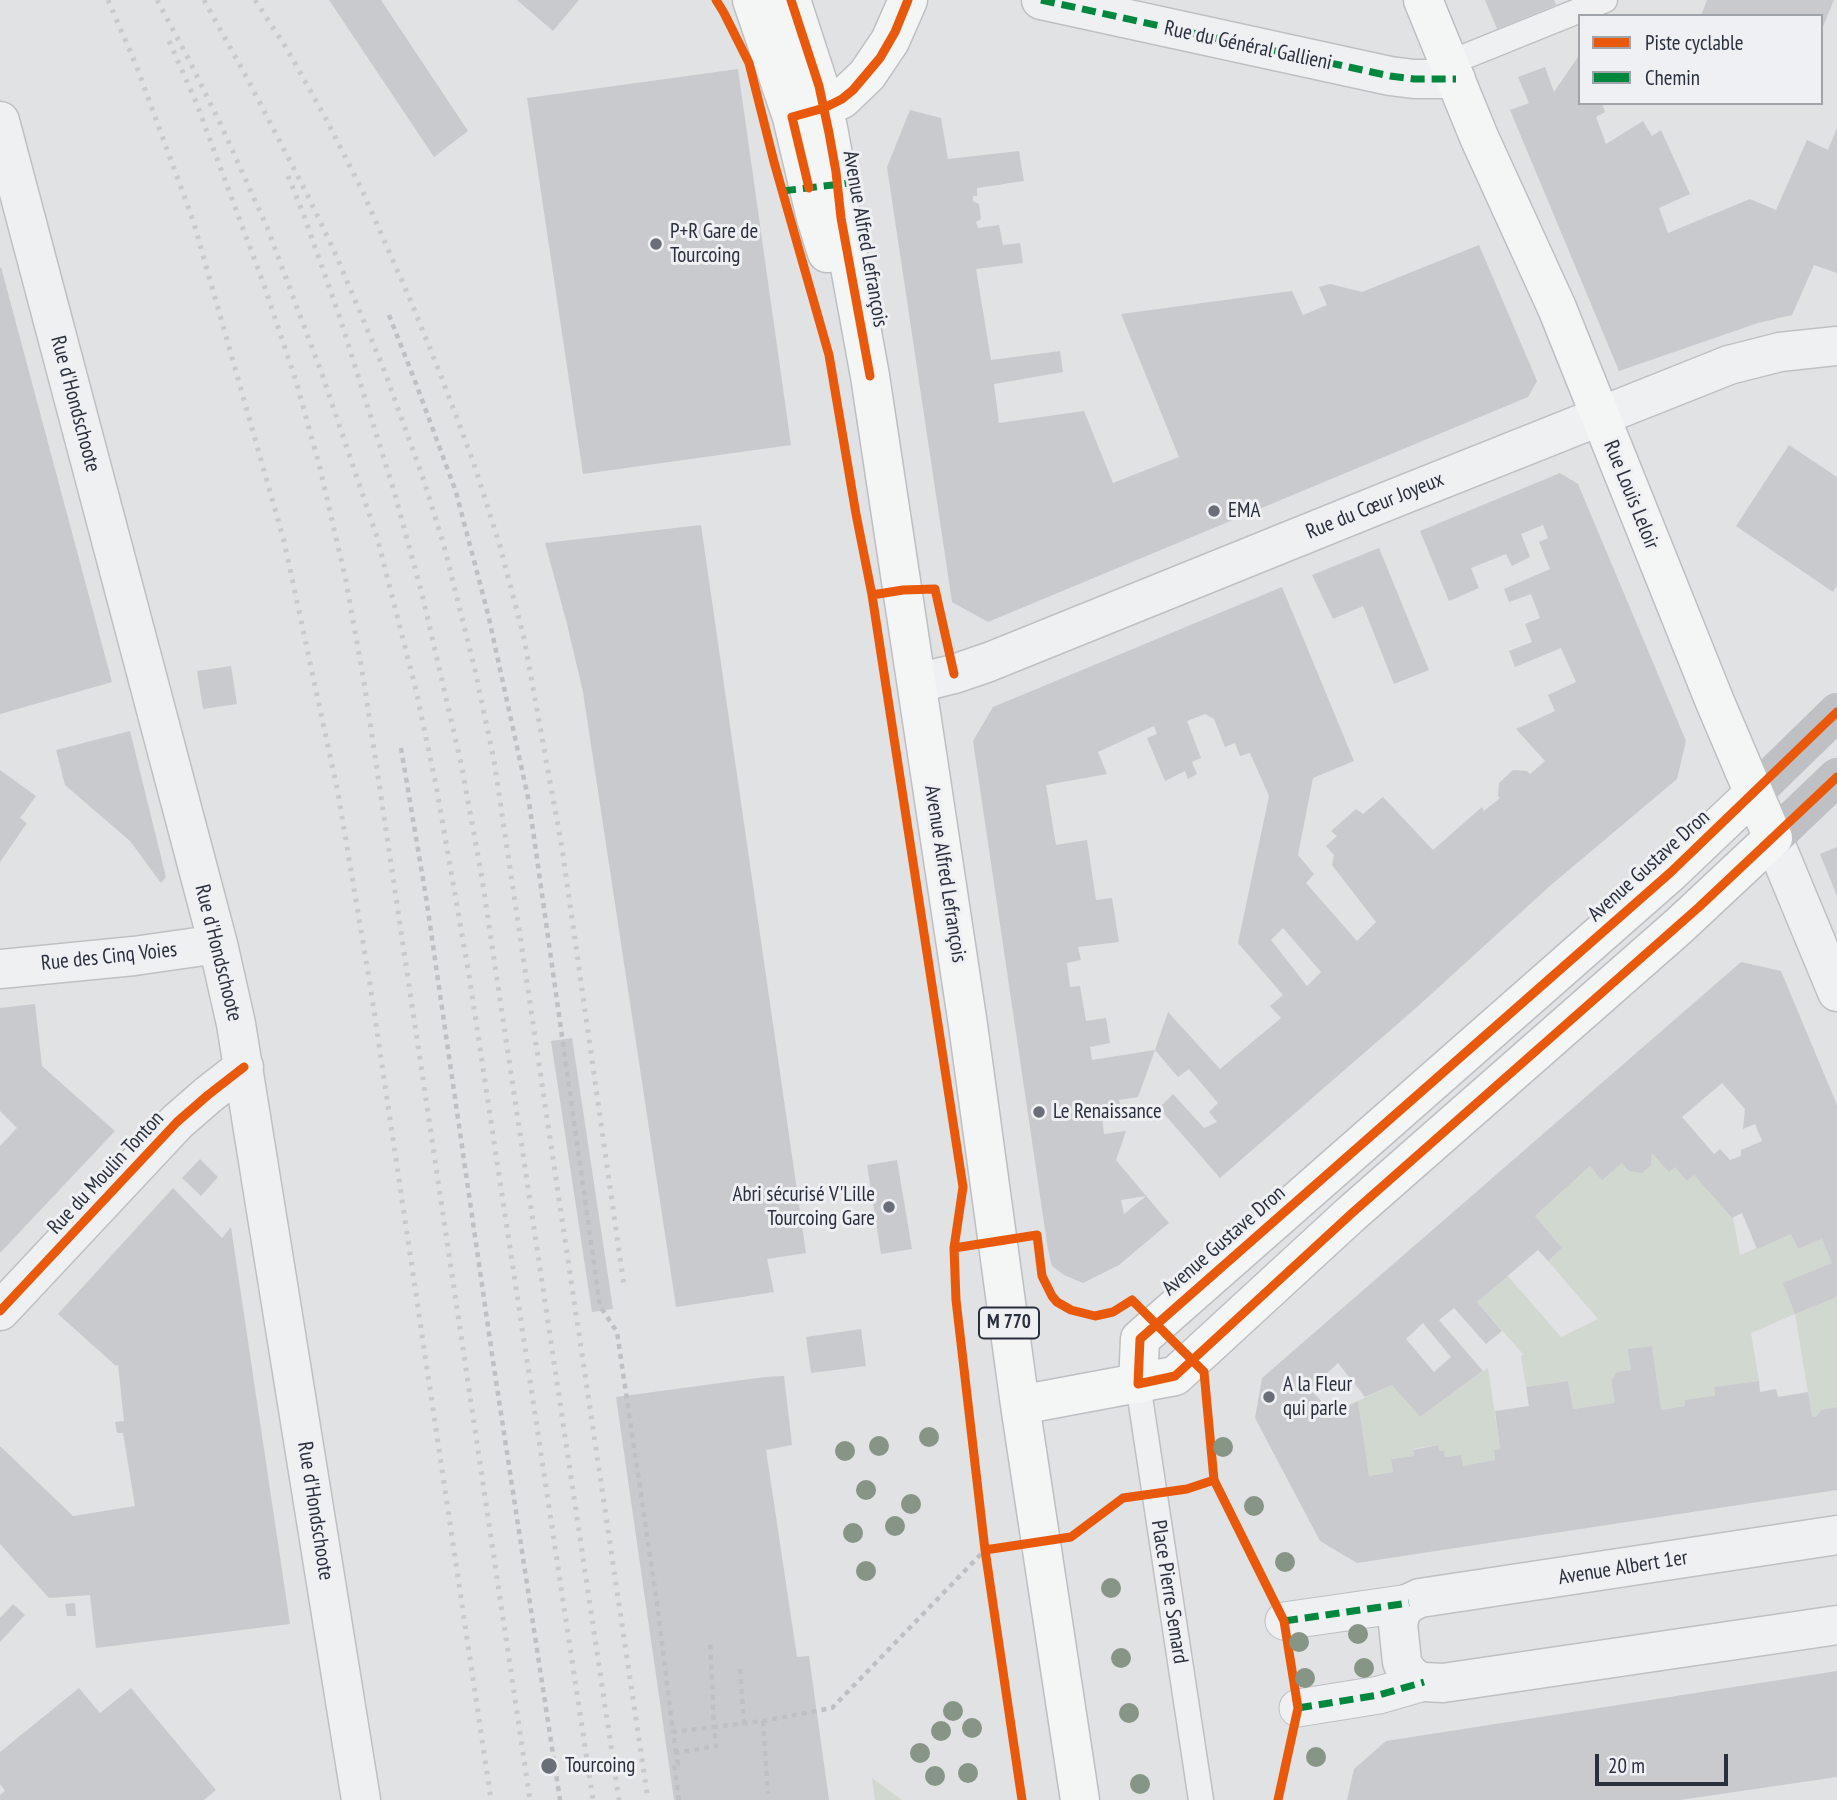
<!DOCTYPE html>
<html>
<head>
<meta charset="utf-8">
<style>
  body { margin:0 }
  #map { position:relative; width:1837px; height:1800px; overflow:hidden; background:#e0e2e4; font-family:"PT Sans Narrow",sans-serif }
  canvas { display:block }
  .legend { position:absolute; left:1578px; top:14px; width:245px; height:91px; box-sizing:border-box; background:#eef0f4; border:2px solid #9fa3aa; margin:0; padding:9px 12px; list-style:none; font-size:21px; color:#292f3c }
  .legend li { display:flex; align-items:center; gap:14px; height:35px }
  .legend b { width:35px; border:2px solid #9fa3aa }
  .scale { position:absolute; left:1595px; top:1754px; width:133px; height:32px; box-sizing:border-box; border:4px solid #292f3c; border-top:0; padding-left:9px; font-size:21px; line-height:24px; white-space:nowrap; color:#292f3c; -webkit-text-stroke:5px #eef0f4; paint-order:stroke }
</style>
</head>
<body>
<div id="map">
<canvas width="1837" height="1800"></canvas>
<ul class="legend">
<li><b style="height:9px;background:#e8590c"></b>Piste cyclable</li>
<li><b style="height:9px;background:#00873e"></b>Chemin</li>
</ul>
<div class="scale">20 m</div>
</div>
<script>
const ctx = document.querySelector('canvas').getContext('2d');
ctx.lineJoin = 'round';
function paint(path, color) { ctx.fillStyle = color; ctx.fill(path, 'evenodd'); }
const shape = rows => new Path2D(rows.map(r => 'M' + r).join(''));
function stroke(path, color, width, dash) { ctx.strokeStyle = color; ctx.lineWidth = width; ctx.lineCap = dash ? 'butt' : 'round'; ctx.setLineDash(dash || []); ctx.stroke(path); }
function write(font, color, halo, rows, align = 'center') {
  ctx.font = font + ' "PT Sans Narrow",sans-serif'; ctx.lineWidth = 6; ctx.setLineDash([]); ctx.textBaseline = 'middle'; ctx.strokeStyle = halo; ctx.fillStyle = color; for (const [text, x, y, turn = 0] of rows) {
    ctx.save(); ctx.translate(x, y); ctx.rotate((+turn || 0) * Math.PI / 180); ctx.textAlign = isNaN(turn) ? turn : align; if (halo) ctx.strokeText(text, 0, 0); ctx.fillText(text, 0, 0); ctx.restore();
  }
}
const green = shape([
  [1652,1153,1675,1167,1687,1181,1694,1175,1731,1217,1733,1217,1740,1255,1791,1234,1798,1249,1822,1239,1832,1263,1784,1284,1795,1314,1837,1297,1837,1407,1821,1410,1817,1416,1812,1417,1795,1314,1751,1333,1759,1381,1714,1387,1715,1396,1685,1406,1661,1410,1652,1346,1629,1349,1631,1370,1617,1372,1611,1381,1615,1403,1573,1409,1568,1381,1526,1387,1521,1356,1523,1354,1477,1302,1507,1275,1561,1337,1598,1319,1548,1261,1562,1248,1535,1216,1590,1166,1602,1179,1622,1163,1651,1165],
  [1488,1368,1500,1449,1494,1450,1495,1460,1463,1466,1461,1455,1445,1457,1444,1451,1439,1451,1437,1445,1413,1449,1414,1456,1391,1459,1393,1472,1369,1476,1358,1401,1392,1385,1420,1417],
  [872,1778,902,1800,875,1800]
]);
const building = shape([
  [329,0,381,0,468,131,434,157],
  [517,0,579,0,553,31],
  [1485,0,1554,0,1556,5,1497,29],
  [1707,0,1834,0,1821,31,1821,16,1701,16],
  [1580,54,1580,103,1602,103,1605,112,1596,117,1606,144,1643,121,1652,136,1661,130,1690,194,1659,208,1668,233,1750,199,1776,210,1807,140,1828,150,1837,128,1837,273,1814,265,1792,315,1758,323,1619,371,1510,110,1529,103,1518,77,1545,67,1554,92],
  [738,69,791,445,583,474,527,98],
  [910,110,941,118,948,159,1019,151,1024,181,977,188,977,196,973,196,973,201,979,204,981,219,976,222,978,228,999,225,1003,245,1020,243,1023,263,976,269,991,360,1060,351,1063,372,994,384,999,423,1084,411,1113,483,1179,457,1121,314,1292,291,1303,315,1327,305,1319,287,1330,284,1362,292,1479,245,1537,381,1528,397,988,622,952,602,887,167],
  [1,267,112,682,0,714,0,268],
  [1789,445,1837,477,1837,585,1833,592,1736,526],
  [1560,473,1578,484,1686,741,1677,779,1551,885,1416,1008,1220,1178,1159,1108,1173,1094,1204,1128,1217,1122,1209,1112,1218,1103,1189,1069,1178,1077,1155,1050,1138,1097,1119,1100,1122,1113,1102,1117,1104,1134,1126,1131,1116,1160,1169,1223,1119,1265,1083,1283,1064,1275,1052,1266,1048,1250,973,741,993,707,1282,587,1354,761,1313,778,1298,855,1314,874,1306,883,1357,941,1376,922,1332,865,1334,855,1326,846,1337,836,1331,831,1356,809,1363,814,1383,797,1433,850,1482,807,1484,811,1500,798,1498,796,1499,783,1513,770,1527,771,1530,774,1545,761,1516,729,1555,711,1548,695,1576,682,1561,648,1515,667,1509,651,1532,642,1525,624,1540,618,1531,594,1509,602,1504,589,1550,569,1539,542,1548,538,1543,525,1521,534,1530,557,1512,566,1506,554,1471,568,1479,588,1449,601,1420,531],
  [1205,714,1214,719,1225,747,1235,743,1240,756,1250,753,1269,796,1238,943,1283,995,1270,1006,1281,1018,1220,1069,1168,1012,1155,1050,1092,1060,1090,1047,1110,1043,1106,1018,1086,1021,1080,986,1070,987,1067,963,1081,960,1078,947,1119,942,1112,898,1096,900,1087,840,1056,845,1046,785,1107,774,1098,752,1154,726,1157,734,1147,738,1165,781,1185,771,1188,779,1197,774,1192,762,1201,758,1187,721],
  [1283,928,1321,972,1307,986,1271,940],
  [1146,1196,1124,1214,1121,1200],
  [701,525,806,1253,767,1259,774,1292,676,1307,583,692,567,624,545,543],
  [1379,548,1429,670,1394,684,1363,606,1333,619,1312,575],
  [231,666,237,704,203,709,197,671],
  [130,731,166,877,161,883,130,841,65,785,56,750],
  [0,770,36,796,20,818,27,823,0,862],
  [1837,847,1837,896,1820,854],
  [1741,962,1781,971,1837,1105,1837,1297,1795,1314,1783,1283,1832,1263,1822,1239,1798,1249,1791,1234,1757,1249,1742,1213,1732,1218,1694,1175,1687,1181,1675,1167,1669,1172,1652,1153,1651,1165,1642,1173,1629,1171,1622,1163,1602,1180,1590,1166,1535,1216,1562,1248,1548,1261,1538,1250,1477,1302,1502,1331,1486,1344,1454,1308,1439,1320,1483,1371,1420,1417,1392,1385,1365,1397,1338,1363,1310,1389,1322,1402,1319,1405,1326,1416,1358,1401,1369,1476,1393,1472,1391,1459,1414,1456,1413,1450,1438,1445,1439,1451,1444,1451,1445,1457,1461,1455,1463,1466,1495,1460,1494,1450,1500,1449,1495,1411,1529,1406,1526,1387,1568,1381,1573,1409,1615,1403,1611,1381,1617,1372,1631,1370,1628,1349,1652,1346,1661,1410,1685,1406,1685,1400,1715,1396,1714,1387,1759,1381,1760,1392,1776,1389,1778,1397,1808,1392,1812,1417,1817,1416,1821,1410,1837,1407,1837,1490,1357,1563,1320,1541,1255,1418,1262,1378],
  [1722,1083,1745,1109,1743,1129,1755,1124,1762,1141,1741,1150,1741,1156,1730,1160,1720,1149,1714,1154,1682,1117],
  [1423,1323,1451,1357,1434,1372,1406,1339],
  [35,1004,42,1066,115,1131,0,1253,0,1146,17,1128,0,1111,0,1008],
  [572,1038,613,1309,592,1312,551,1041],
  [200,1159,218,1177,201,1196,182,1178],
  [897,1160,912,1249,881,1254,867,1165],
  [173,1188,222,1238,231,1227,290,1624,96,1648,90,1595,49,1598,0,1544,0,1446,73,1516,135,1506,123,1433,117,1433,115,1422,124,1421,118,1365,116,1366,58,1314],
  [861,1329,866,1366,811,1373,806,1337],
  [784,1376,792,1445,766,1450,797,1657,809,1656,829,1800,674,1800,616,1397,765,1377],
  [75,1603,76,1616,67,1616,65,1604],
  [13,1604,25,1615,0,1642,0,1618],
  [1837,1671,1837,1777,1680,1800,1347,1800,1354,1769,1386,1741],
  [79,1688,100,1713,131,1688,216,1790,204,1800,0,1800,0,1795,5,1791,0,1784,0,1752]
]);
const path = shape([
  [389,315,415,381,456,492,488,614,529,802,600,1306,617,1332,657,1603,673,1732],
  [401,748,426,897,493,1361,560,1800],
  [1049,1292,1057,1302,1071,1310,1088,1316,1106,1315],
  [1207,1404,1214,1480,1267,1586],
  [1082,1529,1120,1501],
  [740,1669,744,1723],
  [763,1721,768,1794],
  [676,1753,673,1732,714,1727,710,1640],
  [679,1800,674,1764,678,1764,676,1753,716,1746,714,1727,763,1721,832,1708,985,1550,998,1548],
  [1278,1800,1290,1746]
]);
const service = shape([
  [1449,63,1605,0],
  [1138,1384,1201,1800]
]);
const pedestrian = shape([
  [1284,1621,1409,1603],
  [1298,1708,1379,1695,1424,1682]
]);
const minor = shape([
  [1041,0,1390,76,1414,79,1456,79],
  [0,121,218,944,236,1024,361,1800],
  [917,683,954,674,989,662,1390,500,1729,365,1780,352,1837,346],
  [1773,838,1837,992],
  [0,969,134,956,218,944],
  [0,1311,177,1122,208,1095,244,1067],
  [1837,1535,1420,1598,1409,1603,1401,1612,1398,1624,1402,1662,1407,1672,1417,1680,1424,1682,1443,1683,1837,1625]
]);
const secondary = shape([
  [1754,793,1837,712],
  [1773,838,1837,777]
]);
const primary = shape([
  [752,0,792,117,816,218,827,253],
  [791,0,819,86,829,133,836,172,841,218,870,376,968,1025,1020,1405,1080,1800],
  [800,115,824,108,842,99,867,75,890,41,908,0],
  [1138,1384,1140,1339,1671,872,1754,793],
  [1020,1405,1175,1376,1351,1214,1679,926,1773,838,1715,702,1557,308,1479,137,1423,0]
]);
const rail = shape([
  [108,0,136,65,193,220,284,541,338,793,370,984,491,1800],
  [157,0,187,56,220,123,267,227,323,377,377,537,415,686,436,785,469,975,593,1800],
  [204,0,247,78,306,192,336,255,383,367,423,478,444,546,475,670,494,760,648,1800],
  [255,0,287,49,326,119,362,190,412,304,441,376,473,461,500,546,524,638,562,848,624,1286],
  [169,41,196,102,264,285,296,381,320,468,346,581,364,682,530,1800],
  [288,176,303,213,340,318,394,491,422,594,461,763,482,878,619,1800]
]);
const quiet = shape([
  [1041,0,1390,76,1414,79,1456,79],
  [782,191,858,182],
  [1284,1621,1409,1603],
  [1298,1708,1379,1695,1424,1682]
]);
const cycleway = shape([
  [716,0,724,13,749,63,774,162,829,355,856,514,872,595,963,1187,954,1248,956,1300,985,1550,1022,1800],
  [791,0,819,86,829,133,836,172,841,218,870,376],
  [809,188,792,117,824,108,842,99,853,90,880,58,895,32,908,0],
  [872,595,903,590,935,589,954,674],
  [1837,712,1671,872,1140,1339,1138,1384,1175,1376,1351,1214,1699,907,1837,777],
  [954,1248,1037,1235,1042,1276,1052,1296,1057,1302,1071,1310,1095,1316,1113,1312,1132,1300,1204,1372,1214,1480,1284,1621,1298,1708,1278,1800],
  [0,1311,177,1122,208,1095,244,1067],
  [985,1550,1071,1537,1123,1498,1187,1489,1214,1480]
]);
const trees = [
  [929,1437],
  [879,1446],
  [1223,1447],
  [845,1451],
  [866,1490],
  [911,1504],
  [1254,1506],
  [895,1526],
  [853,1533],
  [1285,1562],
  [866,1571],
  [1111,1588],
  [1358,1634],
  [1299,1642],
  [1121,1658],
  [1364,1668],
  [1305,1678],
  [953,1711],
  [1129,1713],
  [972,1728],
  [941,1731],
  [920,1753],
  [1316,1757],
  [968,1773],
  [935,1776],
  [1140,1784]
];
const markers = [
  [656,244,7,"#696e77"],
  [1214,511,7,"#696e77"],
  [1039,1112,7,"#696e77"],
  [889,1207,7,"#696e77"],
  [1269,1397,7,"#696e77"],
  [549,1766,9,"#696e77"]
];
const shields = [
  [1009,1323,60]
];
const shieldNames = [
  ["M 770",1009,1323]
];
const streetNames = [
  ["Rue du Général Gallieni",1248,46,12],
  ["Avenue Alfred Lefrançois",865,239,80],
  ["Rue d'Hondschoote",75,404,75],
  ["Rue Louis Leloir",1631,495,68],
  ["Rue du Cœur Joyeux",1375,506,-22],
  ["Avenue Gustave Dron",1649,866,-42],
  ["Avenue Alfred Lefrançois",945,874,81],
  ["Rue d'Hondschoote",218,953,76],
  ["Rue des Cinq Voies",109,957,-6],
  ["Rue du Moulin Tonton",106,1173,-47],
  ["Avenue Gustave Dron",1224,1241,-41],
  ["Rue d'Hondschoote",315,1511,81],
  ["Avenue Albert 1er",1623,1568,-9],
  ["Place Pierre Semard",1169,1592,81]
];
const poiNames = [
  ["P+R Gare de",670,232],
  ["Tourcoing",670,256],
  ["EMA",1228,511],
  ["Le Renaissance",1053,1112],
  ["Abri sécurisé V'Lille",875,1195,"right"],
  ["Tourcoing Gare",875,1219,"right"],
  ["A la Fleur",1283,1385],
  ["qui parle",1283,1409],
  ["Tourcoing",565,1766]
];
paint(green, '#d0d8d0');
paint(building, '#c8cacd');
stroke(service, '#bec0c2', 27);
stroke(pedestrian, '#bec0c2', 39);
stroke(minor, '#bec0c2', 41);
stroke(primary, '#bdbfc2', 41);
stroke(path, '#bfc0c4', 4.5, [5, 5]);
stroke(service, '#eff0f2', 24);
stroke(pedestrian, '#eff0f2', 37);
stroke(minor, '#eff0f2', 38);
stroke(secondary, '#bec0c4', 38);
stroke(primary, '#f4f5f5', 38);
stroke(rail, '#c9cacc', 5, [3.5, 7]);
stroke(quiet, '#00873e', 7, [14, 7]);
stroke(cycleway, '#e8590c', 9);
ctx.fillStyle = '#869585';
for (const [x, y] of trees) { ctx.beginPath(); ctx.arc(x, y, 10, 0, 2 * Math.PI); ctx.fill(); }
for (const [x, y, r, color] of markers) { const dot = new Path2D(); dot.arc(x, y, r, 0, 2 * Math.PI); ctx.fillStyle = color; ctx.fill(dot); stroke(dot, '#eef0f4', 2.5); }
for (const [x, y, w] of shields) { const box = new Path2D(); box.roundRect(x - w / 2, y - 15.5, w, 31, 5); ctx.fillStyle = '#eef0f4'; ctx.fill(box); stroke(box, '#292f3c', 2); }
write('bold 19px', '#292f3c', null, shieldNames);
write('21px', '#292f3c', '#eef0f4', streetNames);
write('21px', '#292f3c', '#eef0f4', poiNames, 'left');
</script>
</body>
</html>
